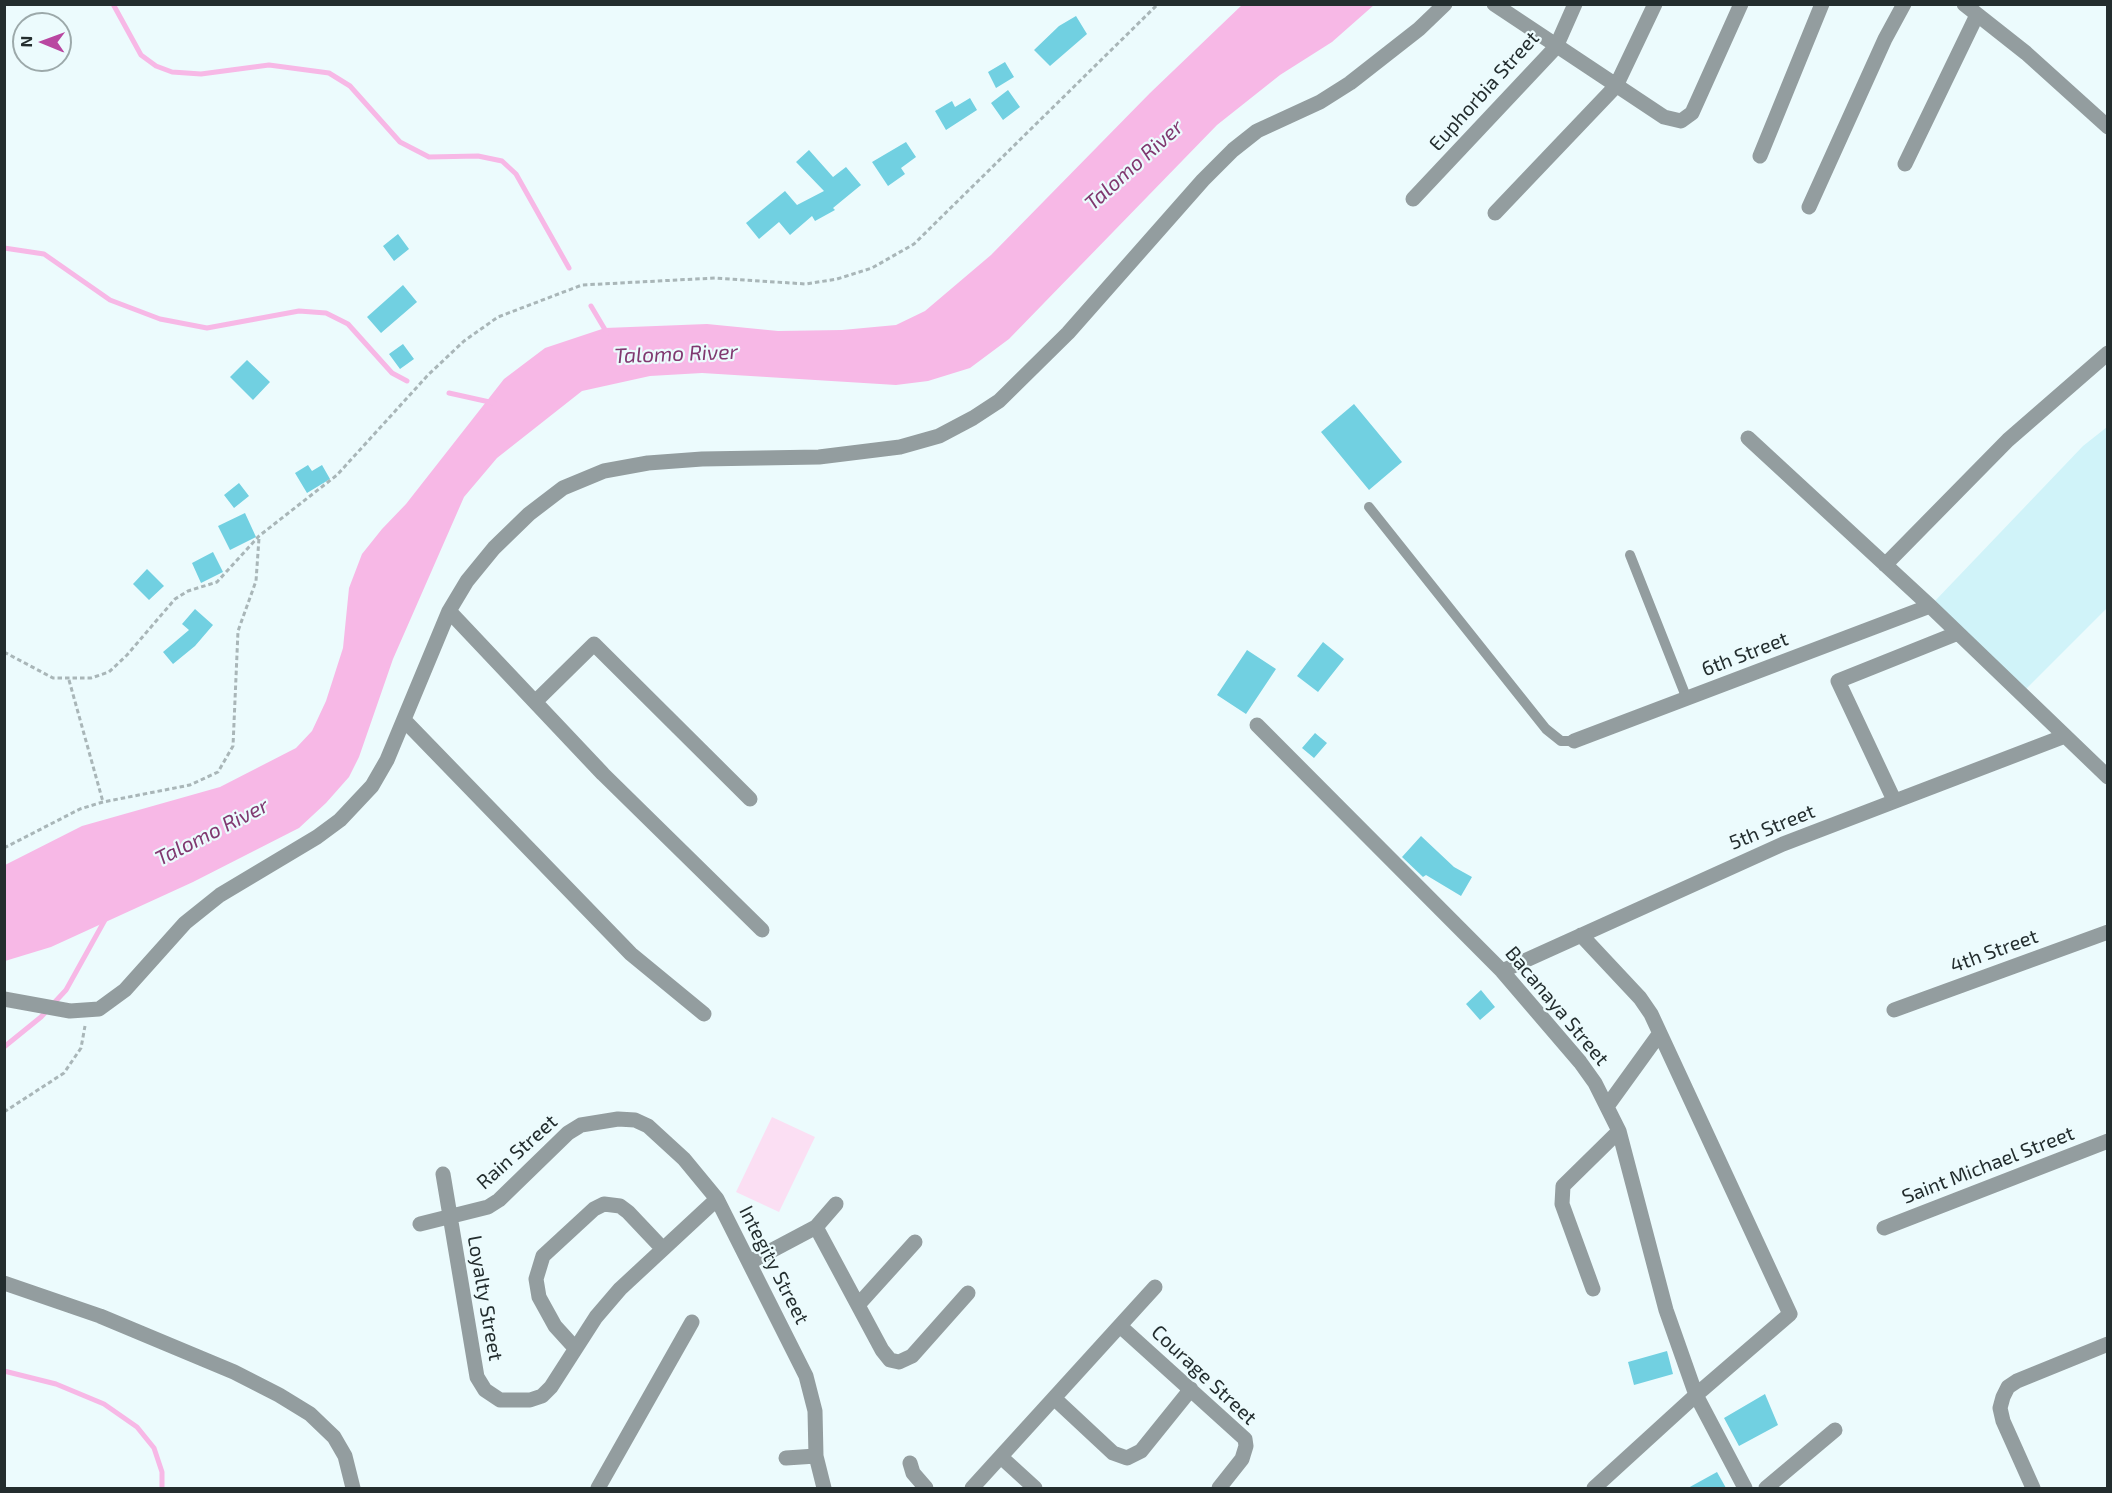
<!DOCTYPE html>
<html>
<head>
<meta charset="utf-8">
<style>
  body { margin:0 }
  #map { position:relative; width:2112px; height:1493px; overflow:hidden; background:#ecfbfd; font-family:"Exo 2",sans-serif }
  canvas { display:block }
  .frame { position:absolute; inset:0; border:6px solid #232d2e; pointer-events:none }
  .north { position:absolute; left:12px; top:12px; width:60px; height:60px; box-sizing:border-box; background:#ecfbfd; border:2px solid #9ca9aa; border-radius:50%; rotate:271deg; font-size:16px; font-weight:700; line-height:24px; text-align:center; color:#232d2e }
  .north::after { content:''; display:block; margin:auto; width:21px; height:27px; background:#b947a1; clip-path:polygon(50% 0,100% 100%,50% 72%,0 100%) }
</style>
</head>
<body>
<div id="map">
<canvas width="2112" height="1493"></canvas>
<div class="frame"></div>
<div class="north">N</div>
</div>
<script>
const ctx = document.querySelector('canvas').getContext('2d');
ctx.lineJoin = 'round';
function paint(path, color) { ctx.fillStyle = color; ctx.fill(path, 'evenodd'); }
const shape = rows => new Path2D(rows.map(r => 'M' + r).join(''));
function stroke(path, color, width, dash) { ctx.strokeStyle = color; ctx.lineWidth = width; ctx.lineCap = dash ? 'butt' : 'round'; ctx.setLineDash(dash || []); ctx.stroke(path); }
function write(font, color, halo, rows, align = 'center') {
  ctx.font = font + ' "Exo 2",sans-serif'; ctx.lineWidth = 4.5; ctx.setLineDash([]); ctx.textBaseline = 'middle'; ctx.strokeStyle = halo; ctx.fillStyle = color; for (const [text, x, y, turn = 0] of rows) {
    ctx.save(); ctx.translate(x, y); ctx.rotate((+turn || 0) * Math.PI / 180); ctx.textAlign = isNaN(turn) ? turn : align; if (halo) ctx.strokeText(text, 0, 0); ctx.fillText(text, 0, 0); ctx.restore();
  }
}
const built = shape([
  [2107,427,2107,608,2026,689,1934,602,2083,446]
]);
const green = shape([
  [772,1117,815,1137,779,1212,736,1192]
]);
const water = shape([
  [1243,4,1374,5,1332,42,1280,75,1217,125,1009,339,970,368,928,381,896,385,702,373,650,376,582,391,497,458,464,497,393,659,359,757,349,777,326,803,299,828,193,882,51,947,5,961,5,865,82,826,220,787,296,748,312,731,326,701,343,648,349,588,362,554,382,529,406,504,504,379,545,348,605,328,707,324,778,331,842,330,896,325,925,311,991,255,1150,93]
]);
const stream = shape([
  [113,4,141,55,156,66,172,72,201,74,269,65,329,73,350,86,400,142,429,157,478,156,502,161,516,174,569,268],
  [4,248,44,254,110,300,160,319,207,328,299,311,326,313,348,324,392,373,407,381],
  [591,306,607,333],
  [449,393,494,403],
  [4,1047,41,1017,66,990,106,918],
  [4,1371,56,1384,104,1404,137,1427,154,1448,162,1472,162,1488]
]);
const building = shape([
  [1076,16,1087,34,1050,66,1034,50,1059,26],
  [1005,62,1014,77,996,88,988,72],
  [1008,90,1020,107,1003,120,991,103],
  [970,98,977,110,946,130,935,111,952,101,955,107],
  [906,142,916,157,901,168,905,174,888,186,872,162],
  [809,150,833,177,846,167,861,185,833,208,835,210,815,221,812,216,790,235,779,222,759,239,746,223,785,191,797,205,824,191,796,162],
  [398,234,409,249,394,261,383,246],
  [403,285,417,302,381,333,367,317],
  [403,344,414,359,400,369,389,354],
  [247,360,270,382,253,400,230,377],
  [1354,404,1402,462,1369,490,1321,432],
  [308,465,312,471,322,465,330,479,307,493,295,473],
  [239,483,249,496,234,508,224,495],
  [245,513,256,537,230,550,218,526],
  [213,552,223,572,201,583,192,563],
  [147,569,164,586,149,600,133,584],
  [195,609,213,625,195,646,173,664,163,652,189,630,182,624],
  [1323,642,1344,659,1318,692,1297,676],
  [1247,650,1276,669,1246,714,1217,695],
  [1315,733,1327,743,1314,758,1302,748],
  [1421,836,1454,867,1472,877,1461,896,1426,875,1423,877,1402,857],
  [1481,990,1495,1007,1480,1020,1466,1004],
  [1667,1351,1673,1374,1634,1385,1628,1362],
  [1765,1394,1778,1425,1739,1446,1724,1418],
  [1717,1472,1726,1488,1688,1488]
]);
const path = shape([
  [4,652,53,678,91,678,109,672,127,655,175,599,188,591,217,582,259,536,337,475,428,375,464,341,498,317,582,285,715,278,806,284,837,279,872,268,914,244,1158,4],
  [69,680,103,802],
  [4,848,80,809,103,802,190,785,218,772,233,746,238,631,256,581,259,538],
  [4,1112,64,1073,81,1048,85,1026]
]);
const service = shape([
  [1369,507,1546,729,1561,741,1574,741],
  [1630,555,1687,699]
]);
const minor = shape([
  [1494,4,1664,117,1681,121,1692,113,1741,4],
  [1964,4,2026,53,2108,127],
  [1760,156,1822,4],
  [1905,164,1977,15],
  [1413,199,1556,47,1575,4],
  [1809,207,1885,39,1904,4],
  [1495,213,1616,86,1655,4],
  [1748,438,1930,606,2108,777],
  [1885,565,2008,440,2108,353],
  [449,611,603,774,762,930],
  [535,702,594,644,750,799],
  [405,721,631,954,704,1014],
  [1257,725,1502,971,1580,1062,1595,1083,1619,1131,1666,1310,1696,1395,1745,1488],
  [1574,741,1930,606],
  [1894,800,1838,681,1958,633],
  [1581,935,1640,998,1651,1014,1790,1314,1696,1395,1594,1488],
  [1502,971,1783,844,2065,736],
  [4,999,70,1011,99,1009,125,990,185,923,220,895,317,837,340,820,372,786,387,760,449,611,467,581,494,548,529,514,563,488,604,471,648,463,702,459,819,457,900,447,939,436,973,418,999,401,1068,333,1203,180,1233,150,1257,131,1320,102,1350,83,1419,29,1445,4],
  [1894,1010,2108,932],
  [1608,1105,1660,1033],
  [443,1174,477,1377,485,1390,500,1400,530,1400,542,1396,551,1387,596,1317,620,1289,717,1199],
  [420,1224,488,1207,499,1200,568,1133,581,1125,618,1119,635,1120,648,1126,684,1159,717,1199,806,1376,815,1411,816,1456,824,1488],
  [816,1227,882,1350,890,1360,899,1362,912,1356,968,1293],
  [1884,1228,2108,1141],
  [750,1262,816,1227,836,1204],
  [4,1283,100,1316,234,1372,279,1395,310,1414,334,1437,345,1456,353,1488],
  [1593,1289,1562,1204,1563,1186,1619,1131],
  [858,1305,915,1242],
  [1120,1326,1245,1439,1246,1446,1242,1459,1219,1488],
  [575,1348,555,1326,539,1297,536,1279,543,1256,594,1209,604,1204,620,1206,628,1212,663,1249],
  [1054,1398,1113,1453,1127,1458,1141,1451,1191,1389],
  [1001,1457,1035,1488],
  [786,1458,816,1456],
  [910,1463,913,1473,926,1488],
  [598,1488,692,1322],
  [972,1488,1155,1287],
  [1766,1488,1835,1430],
  [2033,1488,2003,1421,2000,1408,2003,1397,2008,1387,2017,1381,2108,1344]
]);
const streetNames = [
  ["Euphorbia Street",1484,91,-48],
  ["6th Street",1745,654,-21],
  ["5th Street",1772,827,-22],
  ["4th Street",1994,951,-20],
  ["Bacanaya Street",1557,1006,50],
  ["Rain Street",517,1152,-42],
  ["Saint Michael Street",1988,1165,-21],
  ["Integity Street",774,1265,63],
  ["Loyalty Street",485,1298,80],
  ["Courage Street",1204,1375,43]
];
const waterNames = [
  ["Talomo River",1134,165,-42],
  ["Talomo River",676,354,-2],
  ["Talomo River",212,832,-27]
];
paint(built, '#d0f3f9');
paint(green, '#fbdff3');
paint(water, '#f7b8e6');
stroke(stream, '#f7b8e6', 5);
paint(building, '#71d0e1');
stroke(path, '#a9b6b8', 3, [4.5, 3]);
stroke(service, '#939d9f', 10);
stroke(minor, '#939d9f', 15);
write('20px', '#232d2e', '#ecfbfd', streetNames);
write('italic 21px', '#803870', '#ecfbfd', waterNames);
</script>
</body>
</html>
